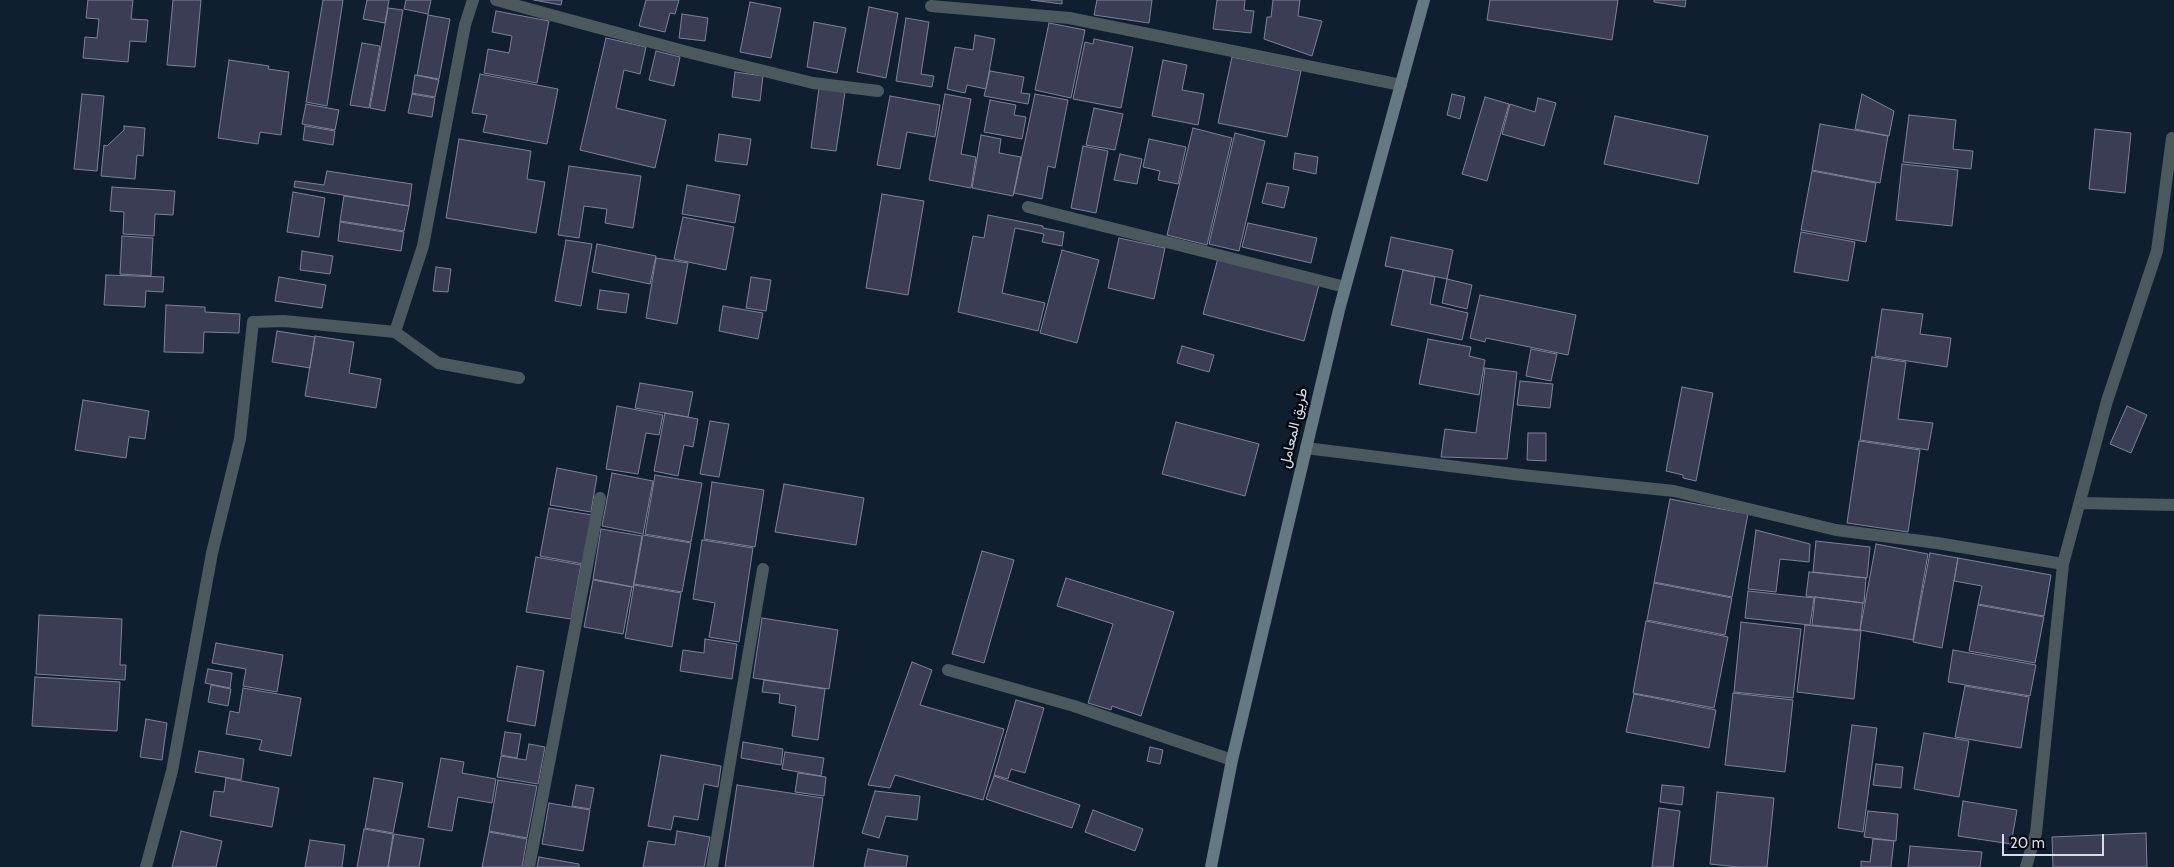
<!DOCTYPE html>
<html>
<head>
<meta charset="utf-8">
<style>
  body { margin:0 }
  #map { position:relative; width:2174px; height:867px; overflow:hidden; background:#0f1f30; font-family:Cabin,sans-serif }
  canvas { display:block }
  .scale { position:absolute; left:2002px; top:834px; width:102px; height:22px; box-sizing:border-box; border:2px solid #d4deea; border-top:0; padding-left:6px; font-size:15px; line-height:18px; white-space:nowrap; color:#d4deea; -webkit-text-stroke:4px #030810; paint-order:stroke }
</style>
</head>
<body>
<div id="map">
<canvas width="2174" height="867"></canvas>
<div class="scale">20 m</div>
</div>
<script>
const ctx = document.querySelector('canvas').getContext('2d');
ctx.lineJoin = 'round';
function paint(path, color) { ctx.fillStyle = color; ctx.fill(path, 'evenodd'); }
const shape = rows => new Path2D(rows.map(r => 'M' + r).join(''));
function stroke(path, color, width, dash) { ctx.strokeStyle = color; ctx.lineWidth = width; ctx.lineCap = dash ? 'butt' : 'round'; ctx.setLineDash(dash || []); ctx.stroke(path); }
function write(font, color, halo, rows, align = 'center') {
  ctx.font = font + ' Cabin,Vazirmatn,sans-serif'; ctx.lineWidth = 5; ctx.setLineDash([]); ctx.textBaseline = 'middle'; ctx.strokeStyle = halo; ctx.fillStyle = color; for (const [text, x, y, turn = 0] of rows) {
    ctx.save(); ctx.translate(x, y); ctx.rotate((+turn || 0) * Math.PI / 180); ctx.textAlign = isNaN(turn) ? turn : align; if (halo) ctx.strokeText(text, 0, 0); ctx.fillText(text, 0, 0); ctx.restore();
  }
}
const building = shape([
  [88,0,133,0,131,19,148,20,146,42,130,41,128,62,83,58,85,37,97,38,99,19,86,18,88,0],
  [173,0,201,0,195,67,167,65,173,0],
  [323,0,343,0,327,106,306,102,323,0],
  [367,0,389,0,385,23,363,19,367,0],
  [406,0,431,0,428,14,404,9,406,0],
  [534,0,562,0,561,5,534,0],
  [646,0,679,0,675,14,670,13,665,32,639,26,646,0],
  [1031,0,1062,0,1062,4,1031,0],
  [1097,0,1152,0,1149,23,1094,15,1097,0],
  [1217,0,1245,0,1244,10,1254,11,1251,33,1213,29,1217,0],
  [1273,0,1300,0,1298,16,1322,21,1312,56,1264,39,1267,17,1271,17,1273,0],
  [1490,0,1618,0,1612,40,1487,20,1490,0],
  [1654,0,1686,0,1685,7,1654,2,1654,0],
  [750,2,781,8,771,58,740,52,750,2],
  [869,7,898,13,886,78,857,72,869,7],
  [388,8,403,10,385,111,370,108,388,8],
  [496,11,549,21,537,83,484,73,488,49,509,53,512,36,492,32,496,11],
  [682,14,708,18,705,41,679,38,682,14],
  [428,15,450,19,439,79,417,75,428,15],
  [906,18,929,22,921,74,934,76,932,87,896,81,906,18],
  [814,22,846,28,837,73,807,67,814,22],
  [1049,23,1085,30,1071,98,1035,90,1049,23],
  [975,35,995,39,986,89,967,85,965,93,947,89,955,47,973,50,975,35],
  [606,38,646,47,640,74,624,70,616,108,666,120,655,168,580,150,606,38],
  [1094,39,1133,47,1121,108,1073,99,1085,42,1093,44,1094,39],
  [362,43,380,46,369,108,350,105,362,43],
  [656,51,680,57,674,86,649,80,656,51],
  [1232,57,1301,71,1287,137,1218,123,1232,57],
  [229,60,269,66,268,69,289,72,281,135,260,132,258,144,218,138,229,60],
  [1163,60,1187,65,1182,90,1204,94,1198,125,1152,116,1163,60],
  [990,71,1024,77,1021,93,1030,94,1028,104,984,96,990,71],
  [735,72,763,76,760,101,732,97,735,72],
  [480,74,558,89,547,144,483,132,487,115,472,113,480,74],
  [415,75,439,80,435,97,412,93,415,75],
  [819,88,845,92,836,151,811,148,819,88],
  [82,94,104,96,97,171,74,169,82,94],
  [412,94,435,98,432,117,408,113,412,94],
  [945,94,971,99,961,154,976,157,971,188,929,180,945,94],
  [1035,94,1068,100,1055,168,1048,166,1042,199,1014,193,1035,94],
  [1452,94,1465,97,1460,119,1447,115,1452,94],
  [1862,94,1894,111,1889,136,1855,129,1862,94],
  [890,96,940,105,935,137,907,132,900,169,877,165,890,96],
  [1485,97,1509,104,1487,181,1462,174,1485,97],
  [1538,98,1556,103,1544,146,1502,134,1510,104,1535,112,1538,98],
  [990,100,1016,105,1014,115,1026,117,1022,139,984,132,990,100],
  [306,104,339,110,335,130,302,124,306,104],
  [1094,108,1123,114,1115,150,1086,145,1094,108],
  [1909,115,1956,120,1953,149,1973,151,1971,169,1903,162,1909,115],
  [1615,116,1708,136,1698,184,1604,164,1615,116],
  [1820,124,1888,136,1880,183,1812,170,1820,124],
  [124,126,145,128,143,156,137,155,135,179,101,176,104,145,107,146,124,130,124,126],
  [305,126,335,131,333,145,303,140,305,126],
  [1193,128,1232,138,1207,245,1167,235,1193,128],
  [2095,129,2131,133,2125,193,2089,189,2095,129],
  [1235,133,1265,141,1239,251,1209,244,1235,133],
  [719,134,751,139,747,165,715,161,719,134],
  [981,135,1001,139,999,153,1021,157,1013,196,972,188,981,135],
  [459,139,531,151,527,179,545,182,536,233,446,218,459,139],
  [1149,139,1186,147,1178,184,1158,180,1160,171,1143,167,1149,139],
  [1083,146,1108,151,1096,213,1071,208,1083,146],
  [1295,153,1318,157,1316,174,1293,169,1295,153],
  [1120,154,1142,159,1137,184,1114,180,1120,154],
  [1902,164,1958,170,1952,226,1896,220,1902,164],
  [569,166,641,176,633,228,605,223,607,209,584,206,579,238,558,235,569,166],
  [327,171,412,184,409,206,294,187,295,181,324,185,327,171],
  [1812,171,1876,183,1866,242,1801,230,1812,171],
  [1267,183,1289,187,1284,208,1262,203,1267,183],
  [687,185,740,195,735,223,682,214,687,185],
  [112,187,175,191,173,215,155,214,154,236,123,234,124,212,110,211,112,187],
  [293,192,325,198,319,237,287,232,293,192],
  [882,194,924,201,908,295,866,288,882,194],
  [344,196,409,206,404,231,340,221,344,196],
  [988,215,1043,226,1043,228,1064,232,1062,246,1042,242,1044,234,1015,228,1002,293,1045,303,1038,331,958,312,973,236,984,238,988,215],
  [683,217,734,227,726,270,674,259,683,217],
  [340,222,404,232,401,251,338,241,340,222],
  [1248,223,1317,238,1311,263,1242,247,1248,223],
  [1801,232,1855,242,1848,281,1794,272,1801,232],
  [122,236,153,238,151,276,120,274,122,236],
  [1391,237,1453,250,1447,279,1385,266,1391,237],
  [1119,238,1165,248,1154,299,1108,288,1119,238],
  [566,240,592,244,581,306,555,301,566,240],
  [597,244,656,256,650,284,592,272,597,244],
  [1062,250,1099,260,1077,343,1040,333,1062,250],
  [302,251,333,256,330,274,300,270,302,251],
  [656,258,688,263,677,324,646,318,656,258],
  [1218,258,1319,285,1304,341,1203,314,1218,258],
  [436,267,451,269,448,292,433,291,436,267],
  [1403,270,1435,277,1430,304,1468,313,1462,340,1391,325,1403,270],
  [106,275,164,277,163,292,146,291,145,307,104,305,106,275],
  [279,277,326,285,322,308,275,301,279,277],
  [751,277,771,280,766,311,746,308,751,277],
  [1447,279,1472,285,1467,309,1442,303,1447,279],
  [600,290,629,294,626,313,597,309,600,290],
  [1480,295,1576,315,1568,355,1486,338,1485,342,1470,338,1480,295],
  [166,305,205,307,205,312,240,314,239,333,204,332,203,353,164,352,166,305],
  [723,306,763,313,758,339,719,331,723,306],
  [1882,309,1923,314,1920,334,1951,338,1947,367,1875,356,1882,309],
  [277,331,315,337,310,368,272,362,277,331],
  [315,336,354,342,349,373,381,379,376,408,305,396,315,336],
  [1428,339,1471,347,1469,356,1485,360,1479,395,1419,384,1428,339],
  [1182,346,1214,355,1209,372,1177,363,1182,346],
  [1531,349,1557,354,1551,381,1526,376,1531,349],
  [1872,357,1906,362,1898,419,1933,423,1928,450,1860,440,1872,357],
  [1485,368,1517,372,1507,459,1441,457,1445,429,1476,433,1485,368],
  [1520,381,1553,384,1550,408,1517,405,1520,381],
  [640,383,693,392,688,417,635,408,640,383],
  [1682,387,1713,393,1696,481,1683,478,1683,475,1666,471,1682,387],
  [83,400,149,411,145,439,129,437,126,458,75,450,83,400],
  [617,406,663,415,659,435,646,433,638,474,606,469,617,406],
  [2127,406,2147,415,2131,453,2110,444,2127,406],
  [665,413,698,419,693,447,684,445,678,476,654,471,665,413],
  [710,421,729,424,719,477,700,474,710,421],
  [1176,422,1259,444,1245,496,1162,474,1176,422],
  [1528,433,1546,433,1546,461,1527,460,1528,433],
  [1859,441,1920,450,1908,532,1847,523,1859,441],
  [557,468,597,476,591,512,550,505,557,468],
  [612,473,653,481,643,534,602,526,612,473],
  [655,475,702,483,691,542,645,534,655,475],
  [712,482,764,490,755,547,704,539,712,482],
  [784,484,864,498,856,545,775,532,784,484],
  [1670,499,1748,514,1732,597,1654,582,1670,499],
  [549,508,592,515,583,564,540,556,549,508],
  [601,529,642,536,633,587,593,579,601,529],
  [1756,530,1810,544,1809,562,1780,559,1776,592,1748,589,1756,530],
  [643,535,691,543,682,592,634,584,643,535],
  [702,540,753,548,739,642,709,637,715,603,693,599,702,540],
  [1816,541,1870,547,1867,578,1813,572,1816,541],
  [1876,544,1928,554,1913,640,1860,630,1876,544],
  [982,551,1014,560,984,663,952,654,982,551],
  [1930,553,1958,558,1942,648,1913,642,1930,553],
  [536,557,581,565,571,619,526,612,536,557],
  [1958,558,2051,575,2044,616,1978,604,1982,586,1954,581,1958,558],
  [1809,572,1866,578,1864,603,1806,596,1809,572],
  [1066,578,1174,612,1141,716,1112,706,1111,710,1088,703,1113,624,1057,606,1066,578],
  [593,580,632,587,623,634,584,627,593,580],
  [1654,583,1732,598,1725,635,1647,620,1654,583],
  [634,585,681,593,672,647,625,638,634,585],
  [1748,591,1814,598,1810,625,1745,618,1748,591],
  [1815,597,1863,603,1860,630,1812,625,1815,597],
  [1978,605,2044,617,2035,663,1969,651,1978,605],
  [39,615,122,619,120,665,126,665,125,680,36,674,39,615],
  [762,618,838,630,829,689,753,678,762,618],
  [1646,621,1728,637,1714,708,1633,693,1646,621],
  [1741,622,1801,629,1793,698,1734,692,1741,622],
  [1805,625,1861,631,1854,699,1797,692,1805,625],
  [705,639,737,644,732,679,680,671,683,650,704,653,705,639],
  [216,643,283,655,277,692,243,686,246,669,212,663,216,643],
  [1953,650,2036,665,2030,696,1948,682,1953,650],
  [912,662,932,670,920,705,1004,729,983,800,895,775,890,788,868,785,912,662],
  [517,666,544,671,535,726,507,721,517,666],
  [208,669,232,673,230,688,205,683,208,669],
  [35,677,120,682,117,731,32,726,35,677],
  [764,680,825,689,818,740,792,736,796,706,779,703,780,694,762,692,764,680],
  [211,685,231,689,228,706,208,702,211,685],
  [1965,686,2029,697,2021,748,1955,737,1965,686],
  [243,688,301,698,291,756,259,750,262,740,226,734,230,711,239,713,243,688],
  [1733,693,1793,700,1785,772,1725,765,1733,693],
  [1634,694,1716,710,1709,748,1626,732,1634,694],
  [1016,700,1044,708,1025,773,1011,769,1008,779,994,775,1016,700],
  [146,719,167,723,162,760,140,757,146,719],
  [1852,725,1877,728,1863,832,1838,828,1852,725],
  [505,732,521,734,517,758,501,755,505,732],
  [1924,733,1969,741,1959,797,1914,789,1924,733],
  [743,742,783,749,781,765,741,758,743,742],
  [529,744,545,747,538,784,497,777,501,756,526,760,529,744],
  [1150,747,1163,750,1160,764,1147,761,1150,747],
  [199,751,244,759,241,780,195,772,199,751],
  [785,752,824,758,821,776,782,769,785,752],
  [661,755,721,766,718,787,704,784,698,820,674,816,671,830,648,826,661,755],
  [441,758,464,762,462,773,496,779,492,803,458,797,452,831,428,827,441,758],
  [1876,764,1903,767,1901,788,1873,785,1876,764],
  [798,773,826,777,824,796,795,792,798,773],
  [994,776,1080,805,1072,828,986,799,994,776],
  [226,778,279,788,272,827,210,816,214,791,224,792,226,778],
  [374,778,403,783,393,833,365,828,374,778],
  [498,780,537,786,527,838,489,831,498,780],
  [576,785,594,788,590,809,572,806,576,785],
  [737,785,823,798,813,867,725,867,737,785],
  [1662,785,1684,787,1682,805,1660,802,1662,785],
  [875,791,920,796,917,820,886,816,879,838,862,833,875,791],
  [1717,792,1774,798,1767,867,1738,867,1710,864,1717,792],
  [1963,801,2017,810,2011,844,1958,836,1963,801],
  [549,803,590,810,583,851,542,844,549,803],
  [1659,808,1680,811,1673,867,1652,867,1659,808],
  [1093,810,1143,829,1135,851,1085,832,1093,810],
  [1868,811,1898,814,1896,841,1864,837,1868,811],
  [364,829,393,834,388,867,357,867,364,829],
  [181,831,222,841,216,867,172,867,181,831],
  [677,831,710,837,704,867,643,867,648,841,675,845,677,831],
  [489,832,527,839,522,867,482,867,489,832],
  [2146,833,2147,867,2053,867,2052,837,2146,833],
  [394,834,424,839,419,867,388,867,394,834],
  [1873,839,1894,841,1891,867,1861,867,1861,861,1870,862,1873,839],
  [310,840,345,845,342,867,305,867,310,840],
  [1910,846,1982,852,1980,867,1908,867,1910,846],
  [868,849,908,856,906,867,864,867,868,849],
  [539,857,579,864,579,867,537,867,539,857]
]);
const minor = shape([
  [496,0,691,53,813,83,878,91],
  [931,6,1069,18,1401,85],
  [1028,207,1345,287],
  [395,332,438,363,519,378],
  [1306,448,1522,475,1674,491,1836,530,1937,543,2063,564],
  [2081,503,2174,505],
  [948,670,1074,706,1232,760],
  [146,867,172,771,212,553,240,439,253,322,284,321,395,332,423,246,465,25,473,0],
  [529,867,600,498],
  [712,867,763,569],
  [2026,867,2036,833,2063,564,2107,401,2157,251,2172,138]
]);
const secondary = shape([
  [1211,867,1232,760,1339,310,1424,0]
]);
const streetNames = [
  ["طريق المعامل",1294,428,-77]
];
paint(building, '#3a3d54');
stroke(building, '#7e819b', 1);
stroke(minor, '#4b585d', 12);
stroke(secondary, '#657982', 12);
write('15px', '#d4deea', '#030810', streetNames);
</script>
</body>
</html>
